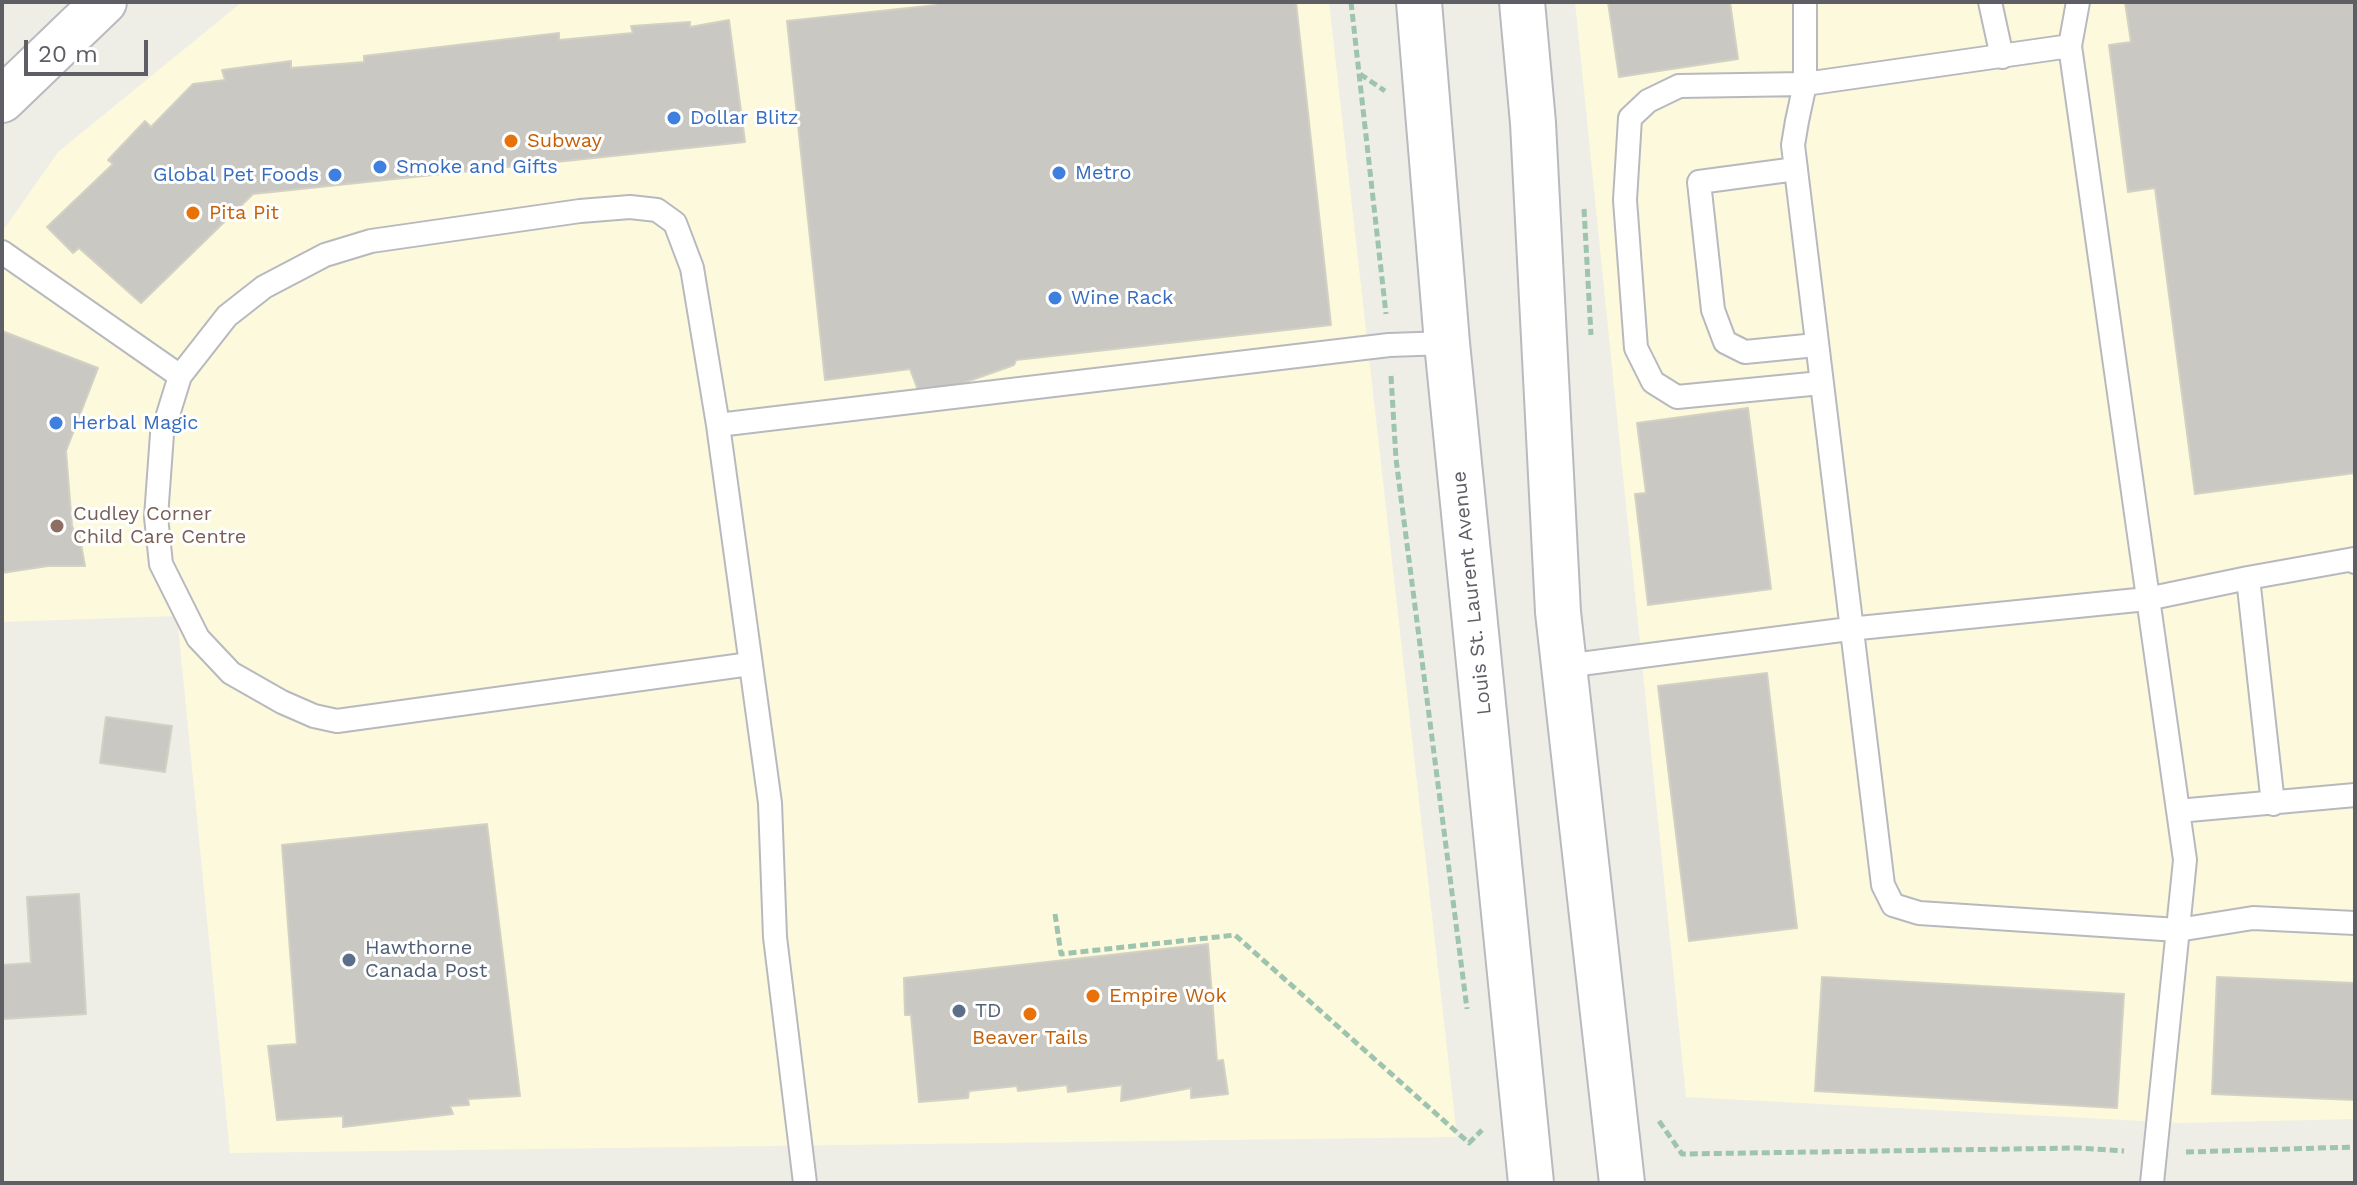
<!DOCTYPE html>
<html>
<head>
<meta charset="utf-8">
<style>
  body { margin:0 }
  #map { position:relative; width:2357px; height:1185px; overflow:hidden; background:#eeeee6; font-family:"Work Sans",sans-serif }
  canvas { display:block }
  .frame { position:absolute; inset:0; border:4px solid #5d5f65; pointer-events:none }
  .scale { position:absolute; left:24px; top:40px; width:124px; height:36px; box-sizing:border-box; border:4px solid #5d5f65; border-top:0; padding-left:10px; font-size:24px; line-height:28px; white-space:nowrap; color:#5d5f65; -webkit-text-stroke:6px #fff; paint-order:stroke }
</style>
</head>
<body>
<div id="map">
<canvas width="2357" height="1185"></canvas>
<div class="frame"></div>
<div class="scale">20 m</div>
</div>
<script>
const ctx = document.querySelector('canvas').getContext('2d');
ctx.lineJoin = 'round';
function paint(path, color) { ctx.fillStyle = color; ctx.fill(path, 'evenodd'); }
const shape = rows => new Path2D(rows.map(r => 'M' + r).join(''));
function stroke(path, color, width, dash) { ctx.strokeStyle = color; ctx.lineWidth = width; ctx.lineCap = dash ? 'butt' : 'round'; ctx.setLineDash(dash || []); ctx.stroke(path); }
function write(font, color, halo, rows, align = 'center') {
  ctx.font = font + ' "Work Sans",sans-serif'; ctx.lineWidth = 6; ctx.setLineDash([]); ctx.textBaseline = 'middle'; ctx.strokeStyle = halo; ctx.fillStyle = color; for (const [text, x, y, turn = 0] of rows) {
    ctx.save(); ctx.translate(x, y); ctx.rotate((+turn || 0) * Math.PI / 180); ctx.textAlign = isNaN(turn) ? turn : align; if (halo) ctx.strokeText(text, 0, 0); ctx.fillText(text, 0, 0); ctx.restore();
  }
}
const commercial = shape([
  [242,2,1329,2,1457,1137,230,1153,177,616,2,622,2,232,58,152],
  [1575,2,2355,2,2355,1119,2181,1123,1686,1097]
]);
const building = shape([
  [935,2,1296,2,1331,325,1016,360,1014,365,921,398,910,369,825,380,787,21,936,5,935,2],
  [1608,2,1730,2,1738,59,1619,77,1608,2],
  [2125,2,2355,2,2355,473,2195,494,2155,188,2128,192,2109,45,2131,42,2125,2],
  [729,20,745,142,253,194,141,303,79,248,73,253,47,227,113,164,108,160,145,121,151,127,193,84,225,80,222,70,291,61,291,68,364,62,364,56,559,33,559,40,633,33,631,26,690,22,690,27,729,20],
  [2,331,98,368,66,451,72,526,75,533,79,533,85,566,48,566,2,573,2,331],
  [1748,408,1771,589,1648,605,1635,494,1646,493,1637,423,1748,408],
  [1767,673,1797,928,1689,941,1658,686,1767,673],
  [106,717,172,726,165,772,100,763,106,717],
  [487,824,520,1096,468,1099,469,1105,450,1106,453,1114,343,1127,343,1116,277,1120,268,1046,297,1044,282,845,487,824],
  [79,894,86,1014,3,1019,2,965,31,963,27,897,79,894],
  [1208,944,1217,1061,1223,1060,1228,1094,1191,1098,1191,1088,1121,1101,1122,1085,1068,1092,1067,1085,1018,1091,1017,1086,969,1091,968,1098,919,1102,911,1015,905,1015,904,978,1208,944],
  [1822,977,2124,994,2117,1108,1815,1091,1822,977],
  [2217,977,2355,983,2355,1100,2212,1094,2217,977]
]);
const path = shape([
  [1351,2,1386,314],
  [1360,74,1385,91],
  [1584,209,1591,335],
  [1391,376,1396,459,1467,1009],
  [1055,914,1061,954,1235,935,1469,1143,1482,1130],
  [1659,1121,1682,1154,2077,1148,2124,1151],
  [2186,1152,2355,1147]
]);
const lane = shape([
  [1805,2,1805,84,1679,86,1648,101,1630,118,1625,200,1636,348,1653,382,1677,397,1821,383],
  [1990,2,2002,57],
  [2078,2,2070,46,2185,860,2152,1183],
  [2070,46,1805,84,1797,121,1793,145,1883,885,1893,905,1919,913,2178,930,2253,918,2355,923],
  [1796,169,1699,182,1713,310,1725,342,1745,352,1816,345],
  [2,252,180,376],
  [718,425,1389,345,1447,343],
  [2248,578,2354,559,2355,562],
  [750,664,337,721,314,716,282,702,231,673,198,638,161,564,156,517,162,434,180,376,227,316,264,287,325,255,371,241,580,211,630,207,657,210,675,223,692,268,718,425,770,803,775,937,805,1183],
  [1565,666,1849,629,2147,599,2248,578,2273,804],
  [2178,811,2355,795]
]);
const secondary = shape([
  [1419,2,1447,343,1531,1183],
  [1522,2,1533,123,1558,612,1622,1183],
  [2,100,104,2]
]);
const markers = [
  [674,118,8,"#3f7fe0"],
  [511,141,8,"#e8710a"],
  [380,167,8,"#3f7fe0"],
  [1059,173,8,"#3f7fe0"],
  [335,175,8,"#3f7fe0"],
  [193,213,8,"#e8710a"],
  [1055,298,8,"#3f7fe0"],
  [56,423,8,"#3f7fe0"],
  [57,526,8,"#8d6e63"],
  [349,960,8,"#5c6f8a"],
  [1093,996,8,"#e8710a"],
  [959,1011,8,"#5c6f8a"],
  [1030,1014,8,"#e8710a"]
];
const shopNames = [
  ["Dollar Blitz",690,118],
  ["Smoke and Gifts",396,167],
  ["Metro",1075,173],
  ["Global Pet Foods",319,175,"right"],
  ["Wine Rack",1071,298],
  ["Herbal Magic",72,423]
];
const foodNames = [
  ["Subway",527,141],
  ["Pita Pit",209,213],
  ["Empire Wok",1109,996],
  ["Beaver Tails",1030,1038,"center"]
];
const educationNames = [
  ["Cudley Corner",73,514],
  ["Child Care Centre",73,537]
];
const streetNames = [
  ["Louis St. Laurent Avenue",1472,593,-96]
];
const serviceNames = [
  ["Hawthorne",365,948],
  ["Canada Post",365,971],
  ["TD",975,1011]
];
paint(commercial, '#fcf9dd');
paint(building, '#cac8c2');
stroke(building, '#d3d1c4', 2);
stroke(lane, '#b8b9be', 26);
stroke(secondary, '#b9bac0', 48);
stroke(path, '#9ec4af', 5, [8, 4]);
stroke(lane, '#fff', 22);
stroke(secondary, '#fff', 44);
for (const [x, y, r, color] of markers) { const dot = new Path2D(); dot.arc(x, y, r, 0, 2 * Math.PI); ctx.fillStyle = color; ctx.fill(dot); stroke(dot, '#fff', 3); }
write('20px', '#366cbe', '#fff', shopNames, 'left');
write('20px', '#c56008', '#fff', foodNames, 'left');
write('20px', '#785e54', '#fff', educationNames, 'left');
write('20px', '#5d5f65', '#fff', streetNames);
write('20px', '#4e5e75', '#fff', serviceNames, 'left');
</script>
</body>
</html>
